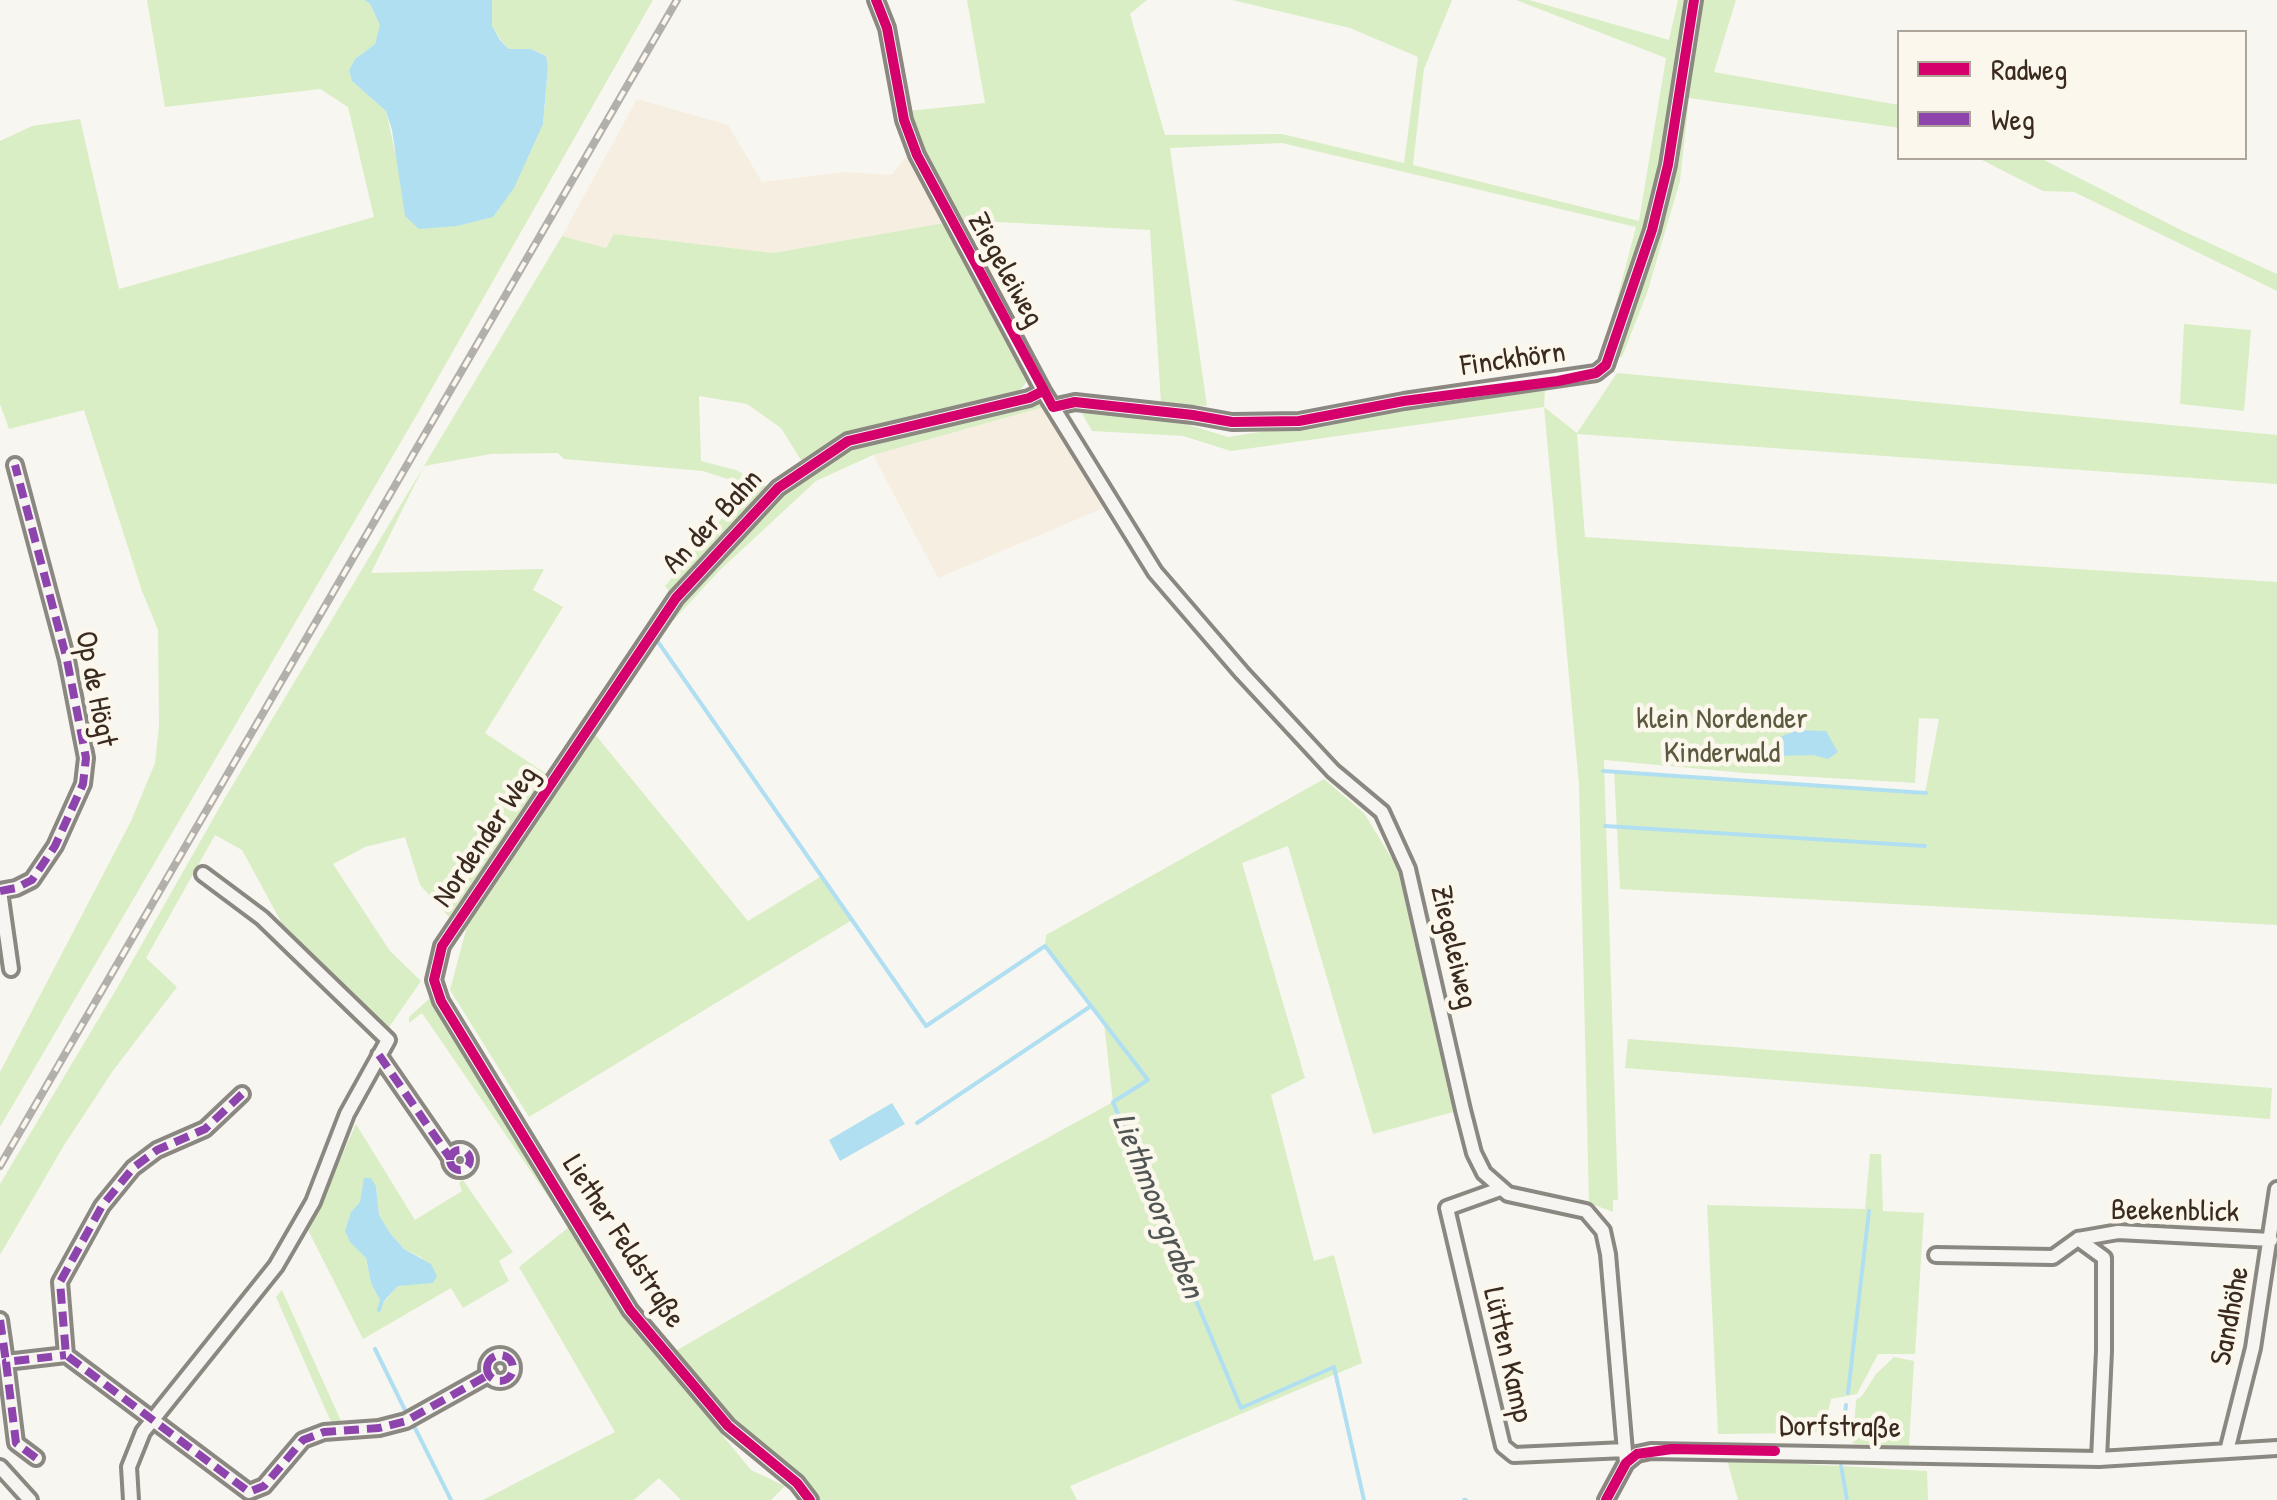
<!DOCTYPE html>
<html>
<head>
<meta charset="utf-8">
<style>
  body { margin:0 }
  #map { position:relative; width:2277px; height:1500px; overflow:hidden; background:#f8f6f0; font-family:"Patrick Hand",sans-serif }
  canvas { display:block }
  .legend { position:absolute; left:1897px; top:30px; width:350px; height:130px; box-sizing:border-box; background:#fbf7ec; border:2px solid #aea59a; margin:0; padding:12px 18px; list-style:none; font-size:30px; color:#3b2a1e }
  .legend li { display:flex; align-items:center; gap:20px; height:50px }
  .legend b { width:50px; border:2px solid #aea59a }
</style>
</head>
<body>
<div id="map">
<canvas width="2277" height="1500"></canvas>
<ul class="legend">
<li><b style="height:12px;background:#d6006c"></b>Radweg</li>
<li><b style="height:12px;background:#8e44ad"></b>Weg</li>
</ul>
</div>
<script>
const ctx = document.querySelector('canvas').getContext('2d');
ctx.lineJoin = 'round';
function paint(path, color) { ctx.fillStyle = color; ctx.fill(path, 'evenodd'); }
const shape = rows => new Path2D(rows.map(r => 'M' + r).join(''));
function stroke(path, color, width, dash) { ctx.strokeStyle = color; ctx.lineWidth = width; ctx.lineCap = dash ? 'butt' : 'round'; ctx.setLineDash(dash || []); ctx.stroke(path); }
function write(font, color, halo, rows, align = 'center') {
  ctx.font = font + ' "Patrick Hand",sans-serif'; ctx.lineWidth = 9; ctx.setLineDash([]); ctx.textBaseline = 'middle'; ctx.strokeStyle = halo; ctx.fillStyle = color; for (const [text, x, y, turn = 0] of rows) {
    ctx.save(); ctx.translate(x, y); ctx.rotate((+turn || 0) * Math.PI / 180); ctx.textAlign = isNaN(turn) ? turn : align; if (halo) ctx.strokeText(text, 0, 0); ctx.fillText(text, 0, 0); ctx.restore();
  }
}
const built = shape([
  [637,99,728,125,762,182,846,172,891,175,910,152,944,223,773,253,615,234,606,248,562,236],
  [1044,407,1106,507,938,578,873,455]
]);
const green = shape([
  [147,0,364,0,370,4,381,25,375,44,355,59,349,70,353,82,386,110,395,152,543,124,548,66,546,56,531,49,509,49,500,39,492,26,492,0,653,0,419,411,0,1127,0,1072,131,821,155,763,159,726,158,630,142,591,84,410,9,429,0,404,0,141,32,126,80,119,119,289,374,217,348,107,320,89,165,107],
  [967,0,1147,0,1130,14,1165,135,1282,134,1404,163,1418,57,1350,28,1232,0,1452,0,1424,69,1413,165,1639,221,1666,58,1516,0,1529,0,1669,40,1678,0,1736,0,1714,72,1899,105,1900,128,1689,98,1680,181,1647,293,1622,357,1602,356,1636,227,1282,143,1170,148,1207,406,1161,403,1150,230,959,220,919,143,908,111,985,103],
  [1978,158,2040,158,2183,231,2277,274,2277,291,2074,192,2043,191],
  [944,223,1029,379,1017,394,841,436,802,462,781,428,747,404,699,396,701,461,736,470,769,488,671,593,665,586,749,486,703,471,564,459,558,453,491,454,424,466,371,573,544,569,533,590,563,607,485,733,551,777,449,917,420,885,405,837,365,847,333,864,390,951,421,981,387,1030,291,940,242,850,215,835,146,958,177,987,112,1072,63,1147,0,1255,0,1184,117,988,226,796,562,236,606,248,614,234,773,253],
  [2184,324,2251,330,2244,411,2180,404],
  [1617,373,2277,435,2277,484,1577,434,1585,537,2277,582,2277,925,1620,889,1614,771,1925,793,1939,719,1919,718,1915,783,1745,773,1604,760,1618,1200,1613,1200,1613,1212,1589,1203,1579,785,1544,407,1231,451,1183,436,1092,431,1080,410,1186,424,1228,437,1545,387,1544,407,1577,433],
  [1032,401,1044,407,873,455,816,481,719,571,656,639,710,558,809,473,847,449],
  [594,733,748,921,820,877,852,920,529,1117,450,990,469,919],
  [1324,779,1364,813,1400,872,1457,1111,1373,1134,1288,846,1242,863,1305,1078,1271,1095,1314,1261,1334,1255,1362,1363,1070,1486,1077,1500,819,1500,804,1480,725,1410,674,1352,954,1189,1113,1102,1104,1024,1045,946,1046,935],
  [431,997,439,1004,496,1105,574,1226,600,1270,597,1273,604,1285,610,1284,646,1343,751,1470,785,1486,771,1500,681,1500,659,1478,634,1500,483,1500,615,1432,519,1267,569,1227,422,1013,409,1023,409,1017],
  [1628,1039,2272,1088,2270,1119,1625,1068],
  [356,1124,415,1220,462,1191,459,1183,463,1180,513,1252,499,1261,509,1281,463,1308,451,1288,363,1339,308,1230],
  [376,1186,379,1215,390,1233,404,1249,422,1258,415,1282,398,1286,385,1301,371,1283,366,1258,351,1242,351,1212],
  [1870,1154,1881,1154,1883,1211,1924,1213,1915,1354,1878,1354,1857,1394,1831,1399,1824,1428,1814,1433,1718,1434,1707,1205,1865,1209],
  [282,1290,341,1421,331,1422,276,1297],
  [1894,1357,1914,1361,1909,1446,1853,1444,1856,1400,1862,1396,1876,1374],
  [1727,1460,1839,1466,1845,1500,1738,1500],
  [1842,1466,1927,1471,1928,1500,1848,1500]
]);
const water = shape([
  [364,0,492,0,492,26,500,40,509,49,531,49,546,56,548,66,543,124,514,188,493,217,457,226,419,229,405,216,392,130,386,111,352,81,349,70,355,59,375,44,380,25,370,4],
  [1797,730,1826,731,1838,752,1828,759,1813,755,1778,756,1782,736],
  [892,1103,905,1124,840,1161,829,1140],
  [364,1178,371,1178,376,1186,379,1215,390,1233,404,1249,431,1264,437,1276,433,1283,398,1286,384,1301,380,1300,371,1283,366,1258,350,1242,345,1231,351,1212,360,1202]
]);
const stream = shape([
  [656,639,926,1026,1045,946,1148,1080,1113,1102,1241,1408,1334,1367,1364,1500],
  [1603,771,1926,793],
  [1605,826,1925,846],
  [917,1123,1091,1006],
  [379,1310,382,1300],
  [375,1349,405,1410],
  [1848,1393,1869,1211],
  [415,1428,451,1500],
  [1843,1433,1846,1405],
  [1841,1466,1847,1500],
  [1464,1500,1466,1500]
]);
const minor = shape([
  [876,0,887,28,904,120,917,155,1043,391,1155,572,1242,673,1333,771,1382,812,1408,869,1463,1110,1474,1153,1484,1173,1508,1194,1586,1211,1603,1231,1608,1254,1626,1463],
  [1053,407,1075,402,1193,415,1232,422,1299,421,1404,401,1596,373,1606,365,1652,230,1668,165,1694,0],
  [0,891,16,888,32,880,55,846,83,784,86,758,67,660,15,465],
  [0,891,11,969],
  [379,1055,450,1158],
  [242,1094,205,1129,157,1150,133,1168,102,1206,60,1282,66,1355,249,1492,264,1486,303,1440,324,1432,379,1428,406,1421,490,1374],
  '450 1160a10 10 0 1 1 20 0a10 10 0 1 1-20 0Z',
  [1500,1189,1447,1208,1503,1446,1514,1455,1625,1450],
  [2078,1239,2118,1232,2271,1240],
  [1936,1255,2053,1257,2078,1239,2104,1258,2104,1351,2099,1459],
  [0,1320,6,1362],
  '487 1368a13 13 0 1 1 26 0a13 13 0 1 1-26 0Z',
  [2227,1451,2253,1348,2277,1189],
  [36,1458,16,1443,6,1362,66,1355],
  [0,1467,30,1500],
  [131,1500,129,1467,143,1432,276,1266,313,1202,347,1114,388,1040,262,918,203,874],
  [810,1500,797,1483,728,1426,630,1310,441,1001,434,980,442,946,676,598,778,488,848,441,1029,398,1043,391],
  [1606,1500,1626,1463,1637,1454,1651,1451,2099,1459,2277,1448]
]);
const rail = shape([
  [0,1166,677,0]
]);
const quiet = shape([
  [0,891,16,888,32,880,55,846,83,784,86,758,67,660,15,465],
  [379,1055,450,1158],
  [242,1094,205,1129,157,1150,133,1168,102,1206,60,1282,66,1355,249,1492,264,1486,303,1440,324,1432,379,1428,406,1421,490,1374],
  '450 1160a10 10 0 1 1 20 0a10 10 0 1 1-20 0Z',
  [0,1320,6,1362],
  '487 1368a13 13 0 1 1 26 0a13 13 0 1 1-26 0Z',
  [36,1458,16,1443,6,1362,66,1355]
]);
const cycleway = shape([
  [876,0,887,28,904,120,917,155,1053,407,1075,402,1193,415,1232,422,1299,421,1404,401,1558,381,1596,373,1606,365,1652,230,1668,165,1694,0],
  [810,1500,797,1483,728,1426,630,1310,441,1001,434,980,442,946,676,598,778,488,848,441,1029,398,1043,391],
  [1606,1500,1626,1463,1637,1454,1672,1449,1775,1451]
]);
const streetNames = [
  ["Ziegeleiweg",1005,270,61],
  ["Finckhörn",1513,360,-8],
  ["An der Bahn",713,522,-47],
  ["Op de Högt",95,689,79],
  ["Nordender Weg",486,837,-56],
  ["Ziegeleiweg",1453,947,77],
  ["Beekenblick",2175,1212,1],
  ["Liether Feldstraße",623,1242,57],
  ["Sandhöhe",2231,1316,-79],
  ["Lütten Kamp",1507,1355,77],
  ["Dorfstraße",1840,1428,1]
];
const parkNames = [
  ["klein Nordender",1722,720],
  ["Kinderwald",1722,754]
];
const waterNames = [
  ["Liethmoorgraben",1157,1206,68]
];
paint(built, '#f6eee0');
paint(green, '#daeec5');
paint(water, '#b1dff2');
stroke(stream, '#b1dff2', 4);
stroke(minor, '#8b8781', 20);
stroke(minor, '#f6f5f1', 12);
stroke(rail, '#b3b0ac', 8);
stroke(rail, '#fbf7ec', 4, [11]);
stroke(quiet, '#8e44ad', 8, [15, 8]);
stroke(cycleway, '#d6006c', 10);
write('30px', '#3b2a1e', '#fbf7ec', streetNames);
write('30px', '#5d593f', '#fbf7ec', parkNames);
write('italic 32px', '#515553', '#fbf7ec', waterNames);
</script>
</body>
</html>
